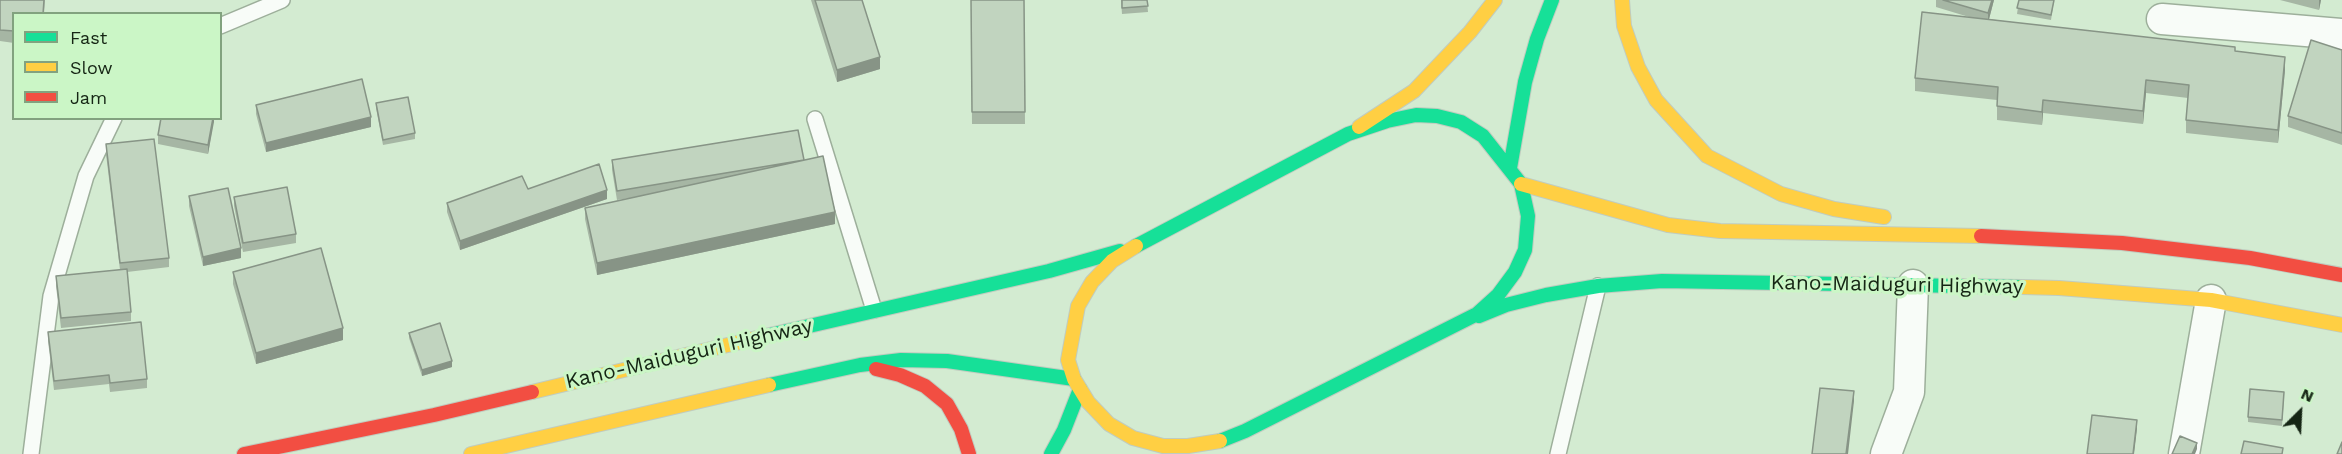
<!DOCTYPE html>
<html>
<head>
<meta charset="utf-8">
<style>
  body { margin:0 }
  #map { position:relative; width:2342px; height:454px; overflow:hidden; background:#d3ebd1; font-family:"Work Sans",sans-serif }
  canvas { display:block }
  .legend { position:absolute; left:12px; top:12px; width:210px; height:108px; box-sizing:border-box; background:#cbf6c6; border:2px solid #82a27f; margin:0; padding:8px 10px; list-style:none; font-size:18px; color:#152514 }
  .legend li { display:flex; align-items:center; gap:12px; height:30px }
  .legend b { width:30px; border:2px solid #82a27f }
  .north { position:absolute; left:2270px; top:382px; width:60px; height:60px; -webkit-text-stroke:4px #cbf6c6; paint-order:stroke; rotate:24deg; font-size:16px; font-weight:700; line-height:24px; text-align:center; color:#152514 }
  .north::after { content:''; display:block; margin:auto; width:21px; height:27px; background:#152514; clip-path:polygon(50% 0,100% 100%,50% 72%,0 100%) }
</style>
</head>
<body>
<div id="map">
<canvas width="2342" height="454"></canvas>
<ul class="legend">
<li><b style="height:8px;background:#16e098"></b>Fast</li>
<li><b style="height:8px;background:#ffcf43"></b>Slow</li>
<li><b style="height:8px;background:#f24e42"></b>Jam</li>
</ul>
<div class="north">N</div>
</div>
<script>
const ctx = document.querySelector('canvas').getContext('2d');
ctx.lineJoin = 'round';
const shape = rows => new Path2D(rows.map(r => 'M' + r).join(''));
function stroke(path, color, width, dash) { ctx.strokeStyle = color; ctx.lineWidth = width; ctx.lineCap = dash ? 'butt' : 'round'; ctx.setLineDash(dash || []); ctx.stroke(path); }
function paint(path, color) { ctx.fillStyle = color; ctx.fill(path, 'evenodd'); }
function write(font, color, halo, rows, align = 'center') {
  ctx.font = font + ' "Work Sans",sans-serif'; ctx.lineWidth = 6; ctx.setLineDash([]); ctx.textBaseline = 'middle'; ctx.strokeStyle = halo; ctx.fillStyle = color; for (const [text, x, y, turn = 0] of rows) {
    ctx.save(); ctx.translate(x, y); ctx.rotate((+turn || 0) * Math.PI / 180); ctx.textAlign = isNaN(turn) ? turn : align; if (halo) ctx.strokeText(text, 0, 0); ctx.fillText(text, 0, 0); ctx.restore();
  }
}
const lane = shape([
  [220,26,282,0],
  [815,119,874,310],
  [31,454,51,296,86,176,114,118],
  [1558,454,1598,286]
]);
const street = shape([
  [2162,19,2342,34],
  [1886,454,1909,392,1913,285],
  [2184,454,2211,300]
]);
const fast = shape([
  [1510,168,1525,82,1537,39,1552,0],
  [1136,246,1348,134,1387,121,1416,115],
  [1479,316,1506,305,1546,295,1598,286,1662,281,2022,287],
  [761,337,1049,271,1120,251],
  [769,385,860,365,901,360,947,361,1074,379],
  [1220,441,1245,431,1477,314,1498,295,1515,272,1525,250,1528,216,1521,184,1483,136,1461,122,1437,116,1416,115],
  [1051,454,1064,430,1080,389]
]);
const slow = shape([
  [1622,0,1624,26,1638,67,1656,100,1707,156,1781,194,1834,209,1884,217],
  [1359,127,1414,91,1470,32,1495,0],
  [1521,184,1668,225,1720,231,1981,236],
  [1136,246,1112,261,1092,282,1078,306,1068,360,1074,379,1088,402,1109,424,1133,438,1163,446,1188,446,1220,441],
  [2022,287,2059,288,2211,300,2342,325],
  [532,392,761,337],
  [471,454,769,385]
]);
const jam = shape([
  [1981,236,2122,243,2250,258,2342,275],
  [876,369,900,375,925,386,947,404,961,429,969,454],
  [244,454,434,415,532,392]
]);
const wall = shape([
  [0,0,45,0,44,14,14,14,14,43,0,41],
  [811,0,862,0,880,69,837,82],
  [971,0,1024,0,1025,124,972,124],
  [1121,0,1147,0,1148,12,1122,14],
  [1936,0,1994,0,1989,19,2235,51,2285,70,2278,143,2186,133,2186,120,2188,98,2146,93,2143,124,2043,113,2042,125,1997,120,1997,100,1915,91,1915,78,1969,17,1936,7],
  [2019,0,2054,0,2051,20,2017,14],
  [2280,0,2321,0,2319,10],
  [2342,50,2342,145,2288,127,2288,116],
  [376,103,415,133,415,139,383,145,376,108],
  [256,105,371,127,266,152,256,114],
  [214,118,208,154,158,144,158,135],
  [106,144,169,258,169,267,127,272,131,312,131,321,61,328,56,286,56,276,120,270,106,154],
  [612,160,804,160,835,224,597,275,585,219,585,208,630,198,617,200,612,170],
  [528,189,607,199,460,250,447,212,447,203],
  [189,196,241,258,203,266,189,206],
  [234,197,296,234,296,243,243,252,234,206],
  [233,272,343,340,256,364,233,284],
  [48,332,147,379,147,388,110,392,109,384,54,390,48,341],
  [409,333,452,367,422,376,409,338],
  [2284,398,2282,426,2248,422,2248,417]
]);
const shadedWall = shape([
  [1992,0,1994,0,1988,23,1988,13],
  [2319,0,2321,0,2319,10],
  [880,57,880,69,837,82,837,70],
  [2285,57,2285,70,2278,143,2278,130],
  [2146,80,2146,93,2143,124,2143,111],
  [2043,100,2043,113,2042,125,2042,112],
  [371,117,371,127,266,152,266,143],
  [213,118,214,118,214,122,208,154,208,145],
  [607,190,607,199,460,250,460,241],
  [835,212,835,224,597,275,597,263],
  [241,248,241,258,203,266,203,257],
  [343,328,343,340,256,364,256,353],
  [452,361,452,367,422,376,422,370],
  [1854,391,1854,401,1848,454,1846,454],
  [2137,420,2137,429,2134,454,2133,454],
  [2197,443,2197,449,2195,454,2192,454]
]);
const building = shape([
  [0,0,44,0,43,14,14,14,14,31,0,30,0,0],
  [815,0,862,0,880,57,837,70,815,0],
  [971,0,1024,0,1025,112,972,112,971,0],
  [1122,0,1147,0,1148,6,1122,8,1122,0],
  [1943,0,1992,0,1988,13,1943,0],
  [2019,0,2054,0,2051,15,2017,8,2019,0],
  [1922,12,2235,47,2235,51,2285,57,2278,130,2186,120,2189,85,2146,80,2143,111,2043,100,2042,112,1997,106,1998,87,1915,78,1922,12],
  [2311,40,2342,50,2342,133,2288,116,2311,40],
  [362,79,371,117,266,143,256,105,362,79],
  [408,97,415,133,383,140,376,103,408,97],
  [161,118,213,118,208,145,158,135,161,118],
  [798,130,804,160,617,191,612,160,798,130],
  [154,139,169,258,120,263,106,144,154,139],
  [823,156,835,212,597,263,585,208,823,156],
  [599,164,607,190,460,241,447,203,522,176,528,189,599,164],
  [287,187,296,234,243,243,234,197,287,187],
  [228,188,241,248,203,257,189,196,228,188],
  [321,248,343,328,256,353,233,272,321,248],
  [127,269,131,312,61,318,56,276,127,269],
  [141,322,147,379,110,383,109,375,54,381,48,332,141,322],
  [440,323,452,361,422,370,409,333,440,323],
  [1820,388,1854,391,1846,454,1812,454,1820,388],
  [2250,389,2284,392,2282,420,2248,417,2250,389],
  [2092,415,2137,420,2133,454,2087,454,2092,415],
  [2180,436,2197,443,2192,454,2172,454,2180,436],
  [2244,441,2283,448,2282,454,2241,454,2244,441],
  [2342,442,2342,454,2337,454,2342,442]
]);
const streetNames = [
  ["Kano-Maiduguri Highway",1897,285,1],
  ["Kano-Maiduguri Highway",689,354,-13]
];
stroke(lane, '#9daf9b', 18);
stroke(street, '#9daf9b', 33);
stroke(fast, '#c0ccbf', 16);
stroke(slow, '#c0ccbf', 16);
stroke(jam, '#c0ccbf', 16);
stroke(lane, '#f8fcf8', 15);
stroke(street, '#f8fcf8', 30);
stroke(fast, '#16e098', 14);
stroke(slow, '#ffcf43', 14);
stroke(jam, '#f24e42', 14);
paint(wall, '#a6b6a4');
paint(shadedWall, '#879486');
paint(building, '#c1d4bf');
stroke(building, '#879486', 1.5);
write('21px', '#152514', '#cbf6c6', streetNames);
</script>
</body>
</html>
